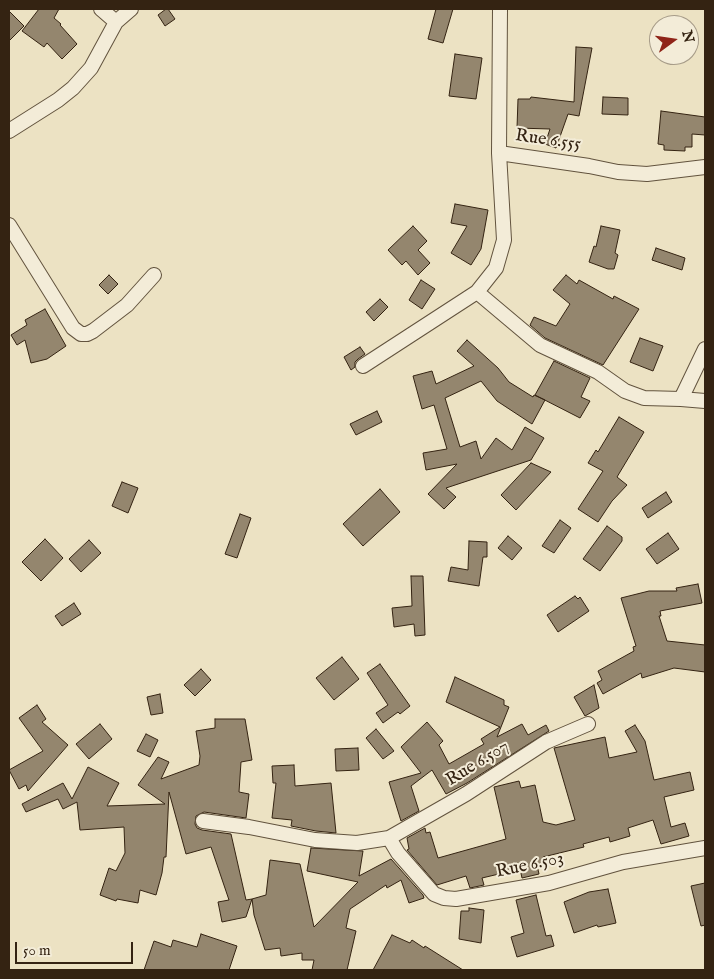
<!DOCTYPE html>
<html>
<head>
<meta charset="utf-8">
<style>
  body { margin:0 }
  #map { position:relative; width:714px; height:979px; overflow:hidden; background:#ece2c3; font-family:"IM FELL English",serif }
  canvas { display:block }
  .frame { position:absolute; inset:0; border:10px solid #342312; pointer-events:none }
  .north { position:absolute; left:649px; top:15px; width:50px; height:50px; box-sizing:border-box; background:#f3ecd8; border:1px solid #a79c89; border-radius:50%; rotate:76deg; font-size:14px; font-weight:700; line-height:20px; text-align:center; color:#342312 }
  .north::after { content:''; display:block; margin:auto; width:18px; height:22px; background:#8f2418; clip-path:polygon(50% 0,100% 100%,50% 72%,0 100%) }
  .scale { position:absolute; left:15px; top:942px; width:118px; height:22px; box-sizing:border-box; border:2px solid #342312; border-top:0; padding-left:6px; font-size:15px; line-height:18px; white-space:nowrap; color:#342312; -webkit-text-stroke:4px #f3ecd8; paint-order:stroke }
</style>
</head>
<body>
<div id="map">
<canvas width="714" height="979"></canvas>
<div class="frame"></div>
<div class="north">N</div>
<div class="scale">50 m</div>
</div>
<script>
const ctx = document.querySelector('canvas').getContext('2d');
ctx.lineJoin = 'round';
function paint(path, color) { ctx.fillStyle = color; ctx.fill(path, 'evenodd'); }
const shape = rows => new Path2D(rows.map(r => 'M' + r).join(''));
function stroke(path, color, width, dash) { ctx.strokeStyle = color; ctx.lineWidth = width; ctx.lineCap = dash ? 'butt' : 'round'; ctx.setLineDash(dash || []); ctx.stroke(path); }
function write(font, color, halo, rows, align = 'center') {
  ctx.font = font + ' "IM FELL English",serif'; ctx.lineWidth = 4; ctx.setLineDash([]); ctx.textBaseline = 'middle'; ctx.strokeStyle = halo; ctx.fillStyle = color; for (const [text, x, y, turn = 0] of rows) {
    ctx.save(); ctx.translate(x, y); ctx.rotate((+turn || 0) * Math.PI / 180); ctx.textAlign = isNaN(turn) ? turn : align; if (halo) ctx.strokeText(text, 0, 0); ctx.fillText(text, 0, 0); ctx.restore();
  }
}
const building = shape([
  [39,9,59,9,54,18,61,24,60,25,77,44,62,59,47,43,44,47,22,31,39,9],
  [166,9,168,9,175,19,165,26,158,15,166,9],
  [436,9,453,9,443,43,428,39,436,9],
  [9,11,24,26,9,41,9,11],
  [576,47,592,48,579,116,568,114,556,148,545,144,550,129,517,128,518,99,530,99,531,97,574,102,576,47],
  [455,54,482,58,476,99,449,96,455,54],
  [603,97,628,98,628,115,602,114,603,97],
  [661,111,705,117,705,135,692,134,692,147,685,147,685,151,664,150,664,145,658,144,661,111],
  [455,204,488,210,481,249,471,265,451,253,467,226,451,223,455,204],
  [413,226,427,241,418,250,430,263,418,275,406,261,402,265,388,250,413,226],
  [601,226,620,230,615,253,618,255,614,269,608,269,589,262,594,246,596,247,601,226],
  [656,248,685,258,682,270,652,260,656,248],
  [109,275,118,284,108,294,99,285,109,275],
  [566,275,577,284,579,280,613,299,614,296,639,309,603,365,545,338,530,325,534,317,556,326,570,304,553,290,566,275],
  [421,280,435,289,422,309,409,300,421,280],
  [380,299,388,307,374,321,366,312,380,299],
  [45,309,66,346,47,359,31,363,25,340,17,345,11,335,27,325,25,320,45,309],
  [640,338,663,346,653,371,630,362,640,338],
  [467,340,498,368,509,382,533,397,534,395,545,400,532,424,497,401,481,381,445,398,460,447,476,441,481,459,496,438,512,450,525,427,544,438,531,460,446,488,456,497,444,509,428,494,457,464,426,470,423,453,447,449,434,405,422,409,413,376,432,371,436,384,474,366,457,351,467,340],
  [360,347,365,354,358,359,355,362,355,367,351,370,344,357,360,347],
  [554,361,590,378,581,397,590,401,580,418,535,395,554,361],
  [377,411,382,422,356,435,350,424,377,411],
  [619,417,644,432,617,477,627,485,612,501,598,522,578,509,603,471,588,463,596,450,598,452,619,417],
  [531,463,551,472,516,510,501,495,531,463],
  [122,482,138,488,128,513,112,506,122,482],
  [380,489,400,512,363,546,343,524,380,489],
  [666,492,672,502,648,518,642,508,666,492],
  [240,514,251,518,237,558,225,554,240,514],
  [560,520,571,528,554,553,542,546,560,520],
  [607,526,622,537,622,541,600,571,583,559,607,526],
  [668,533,679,549,657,564,646,549,668,533],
  [508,536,522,548,512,560,498,548,508,536],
  [45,539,63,558,41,581,22,562,45,539],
  [89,540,101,553,81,572,69,559,89,540],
  [469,541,487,542,487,557,483,557,479,586,448,581,451,567,468,570,469,541],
  [411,576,423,576,425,635,415,636,414,624,394,627,392,608,412,606,411,576],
  [698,584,702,603,660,611,661,616,659,616,667,641,705,645,705,672,674,668,642,678,641,673,603,694,597,683,602,680,598,671,634,651,633,647,636,646,621,598,649,591,677,591,676,588,698,584],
  [575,596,578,599,580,597,589,611,558,632,547,615,575,596],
  [74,603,81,614,62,626,55,616,74,603],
  [342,657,359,679,334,700,316,678,342,657],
  [380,664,410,706,400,714,398,712,383,723,376,713,388,705,367,673,380,664],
  [201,669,211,680,195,696,184,685,201,669],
  [455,677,504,700,504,705,509,707,497,737,522,724,528,735,546,725,549,731,467,783,446,794,432,770,411,786,419,811,401,821,389,782,421,773,401,747,427,722,443,741,439,745,449,764,484,744,481,739,500,727,446,702,455,677],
  [594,685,599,708,585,716,574,697,594,685],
  [160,694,163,713,151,715,147,697,160,694],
  [37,705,46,719,42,722,68,745,28,791,26,785,19,789,9,770,43,751,19,718,37,705],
  [215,719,245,719,252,760,241,762,239,792,249,794,246,818,204,812,196,816,195,824,197,828,202,830,231,834,246,900,252,899,246,917,222,922,218,902,229,900,211,847,186,854,169,792,166,857,164,857,162,873,156,895,140,890,138,903,117,899,116,901,100,895,109,868,116,871,125,853,124,827,80,830,77,802,63,809,58,799,26,812,22,804,63,783,72,799,88,767,119,783,107,806,165,804,138,785,158,757,169,762,161,779,199,765,200,756,196,731,215,728,215,719],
  [100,724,112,739,89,759,76,744,100,724],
  [635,725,645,741,654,780,690,772,694,790,664,797,671,827,685,823,689,836,661,844,653,820,628,828,630,836,610,842,609,837,583,844,584,847,543,857,544,863,537,865,539,874,522,878,520,869,482,878,484,885,470,888,466,876,437,885,407,850,409,849,407,838,425,828,426,833,430,832,438,858,506,839,494,787,519,781,521,788,535,785,543,822,556,825,575,820,554,748,605,737,609,758,637,752,625,731,635,725],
  [376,729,394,751,383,759,366,738,376,729],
  [146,734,158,740,150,757,137,751,146,734],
  [358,748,359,770,336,771,335,749,358,748],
  [294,765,295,786,331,783,336,833,316,831,291,826,292,820,272,818,276,783,273,783,272,766,294,765],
  [311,848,363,851,359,876,391,859,423,895,424,898,409,903,401,880,387,888,386,885,350,909,346,928,356,931,347,970,312,970,314,960,302,960,302,953,281,956,280,948,265,950,254,915,252,899,266,895,270,860,300,864,314,927,358,882,307,871,311,848],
  [705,883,705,925,701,926,691,886,705,883],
  [608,889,616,923,598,927,597,925,574,933,564,902,589,892,608,889],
  [536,895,546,936,551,935,554,946,517,957,511,937,524,933,516,900,536,895],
  [469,908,484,910,481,943,459,939,461,911,469,911,469,908],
  [201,934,237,946,229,970,144,970,154,941,171,947,173,940,197,947,201,934],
  [392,935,410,943,412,940,424,948,425,946,463,970,373,970,392,935]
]);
const minor = shape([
  [101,9,116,22],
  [500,9,499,153,589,166,618,172,647,174,705,167],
  [9,131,58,100,73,88,91,68,116,22,131,9],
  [9,225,73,328,81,334,87,334,93,331,127,305,154,275],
  [477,292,540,345,598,372,625,391,644,398,681,399,705,401],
  [363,366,477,292,496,268,504,240,499,153],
  [681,399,705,349],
  [203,821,249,827,315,840,357,843,389,838,466,794,546,742,588,724],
  [389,838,398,853,434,894,444,898,456,899,549,883,623,862,705,848]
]);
const streetNames = [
  ["Rue 6.555",548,141,8],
  ["Rue 6.507",478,764,-32],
  ["Rue 6.503",530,866,-12]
];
paint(building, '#94866e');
stroke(building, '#342312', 1);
stroke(minor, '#62533e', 16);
stroke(minor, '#f3ecd8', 14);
write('18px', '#342312', '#f3ecd8', streetNames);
</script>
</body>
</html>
